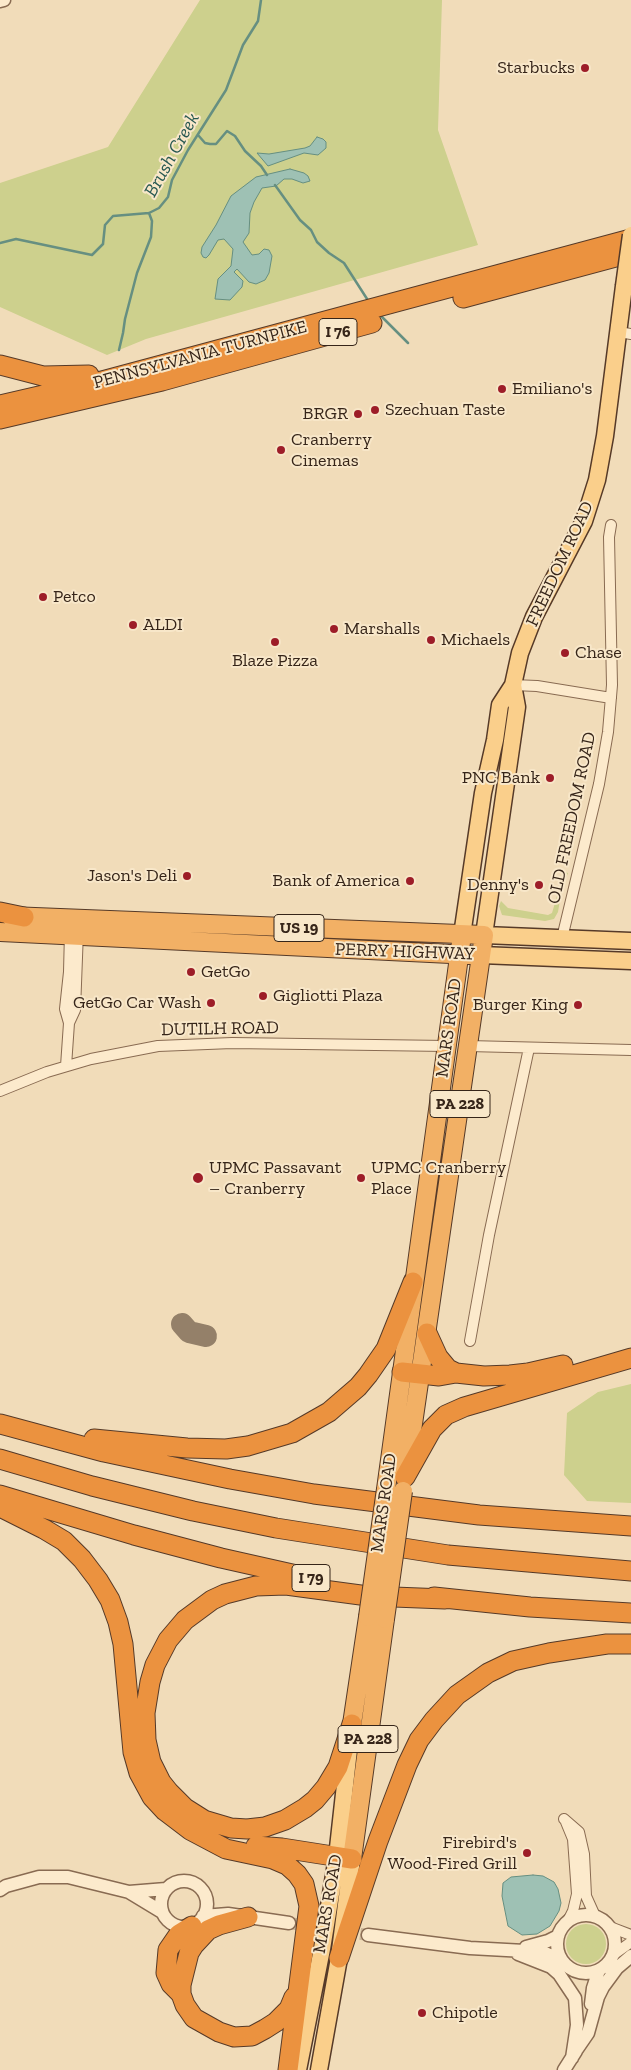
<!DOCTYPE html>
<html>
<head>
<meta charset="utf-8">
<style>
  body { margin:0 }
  canvas { display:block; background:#f1dcb9 }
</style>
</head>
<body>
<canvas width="631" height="2070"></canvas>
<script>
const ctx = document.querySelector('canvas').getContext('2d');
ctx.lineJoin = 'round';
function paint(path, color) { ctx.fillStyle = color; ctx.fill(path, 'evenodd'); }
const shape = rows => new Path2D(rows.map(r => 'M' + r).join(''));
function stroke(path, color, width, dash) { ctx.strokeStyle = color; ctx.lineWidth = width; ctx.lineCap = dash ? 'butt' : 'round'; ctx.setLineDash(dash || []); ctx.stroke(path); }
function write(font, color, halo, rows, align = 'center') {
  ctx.font = font + ' "Zilla Slab",serif'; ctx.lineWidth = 4; ctx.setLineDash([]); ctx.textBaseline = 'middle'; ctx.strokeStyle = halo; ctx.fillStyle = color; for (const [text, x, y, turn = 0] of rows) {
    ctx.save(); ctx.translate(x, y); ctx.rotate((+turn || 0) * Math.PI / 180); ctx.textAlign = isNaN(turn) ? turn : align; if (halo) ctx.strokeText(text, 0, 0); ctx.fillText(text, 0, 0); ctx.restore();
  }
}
const green = shape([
  [200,0,442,0,438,130,478,245,146,339,107,355,0,307,0,183,108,147],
  [564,872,568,873,562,888,558,912,554,919,545,921,502,915,499,906,501,901,508,908,548,915,552,913],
  [631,1384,631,1503,587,1501,564,1475,567,1413,598,1392],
  '566 1944a20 20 0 1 1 40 0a20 20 0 1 1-40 0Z'
]);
const water = shape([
  [317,137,323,139,326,142,326,148,318,155,304,153,268,166,257,153,269,154,305,148,310,146,317,137],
  [290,169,304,173,308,176,310,181,303,183,292,179,284,179,276,186,262,188,254,202,250,213,249,233,243,242,252,255,259,254,264,249,269,250,272,256,269,273,265,280,256,284,249,282,237,269,234,272,243,281,242,287,230,300,215,299,218,279,231,266,233,249,224,239,218,240,209,255,206,258,203,257,201,253,202,247,216,225,231,196,256,177,290,169],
  [533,1875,543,1876,554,1882,558,1889,561,1903,559,1911,550,1926,537,1934,522,1935,508,1926,502,1896,503,1883,511,1877,533,1875]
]);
const stream = shape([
  [198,135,205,143,210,144,216,144,227,131,235,136,245,151,261,166,267,175],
  [275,185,300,220,311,230,317,242,329,253,344,263,369,302],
  [0,243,16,239,92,255,103,244,105,225,113,216,149,213,159,208,168,197,172,180,188,150,226,90,243,45,258,21,261,0],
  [379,314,408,343],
  [119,350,123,333,125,319,137,273,151,237,152,221,149,213]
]);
const taxiway = shape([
  [182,1324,189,1332,206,1336]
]);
const tertiaryTunnel = shape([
  [289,1923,368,1935]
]);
const minor = shape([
  [619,332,631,334],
  [513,685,537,686,611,698],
  [562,938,599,784,608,732,612,685,609,537,611,525],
  [69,1023,75,1010,78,931],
  [468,1046,631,1050],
  [66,1066,69,1023,65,1009,69,972,70,932],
  [0,1091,47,1072,91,1059,158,1046,232,1043,447,1046],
  [470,1341,489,1235,529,1048],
  [564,1819,579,1832,584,1854,586,1896,595,1916],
  [566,1822,573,1839,577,1894,573,1911,568,1921],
  [610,1927,631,1935],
  [613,1955,631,1942]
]);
const tertiary = shape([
  [0,1,4,0],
  '161 1904a23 23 0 1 1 46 0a23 23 0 1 1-46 0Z',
  [0,1890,6,1886,39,1877,68,1877,129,1892,162,1912],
  [129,1892,166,1889],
  '557 1944a29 29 0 1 1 58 0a29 29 0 1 1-58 0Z',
  [203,1916,228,1914,289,1923],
  [368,1935,470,1948,543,1952,562,1961],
  [526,1947,548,1941,558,1936],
  [518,1954,551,1967,559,1974,575,1998,577,2025,572,2058],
  [591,2004,593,1988,599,1970],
  [577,2049,588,2033,598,1997,603,1987,617,1968,631,1956],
  [564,2070,576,2051]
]);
const primary = shape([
  [513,685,517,707,484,935,631,941],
  [462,935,483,793,495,740,500,705,513,685,520,653,534,617,584,521,597,480,605,436,624,286],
  [481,955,631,961],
  [298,2070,322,1949,337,1857,349,1749],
  [319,2070,339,1958,352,1859]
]);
const trunk = shape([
  [10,916,484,935,406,1472],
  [0,932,471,955],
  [386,1489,462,935],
  [352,1724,368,1617],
  [352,1859,385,1619]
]);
const motorway = shape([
  [463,298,631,253],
  [0,365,43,376,89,375],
  [0,405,91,384,631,239],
  [0,419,162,381,372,323],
  [0,912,24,917],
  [427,1333,438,1357,448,1369,456,1373],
  [402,1372,439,1376,456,1373,484,1376,510,1375,528,1373,563,1365],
  [0,1424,104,1452,230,1479,314,1494,479,1515,631,1526],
  [94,1439,187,1448,226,1449,248,1446,292,1433,329,1412,358,1387,368,1375,386,1349,413,1282],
  [0,1459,92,1486,193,1511,276,1528,448,1555,631,1571],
  [405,1477,432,1429,446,1415,464,1407,631,1358],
  [0,1495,134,1535,221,1558,310,1578],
  [0,1507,44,1529,64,1541,82,1559,98,1580,110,1600,118,1622,123,1644,133,1752,139,1773,152,1797,165,1811,190,1830,226,1849,273,1859,287,1865,297,1874,304,1884,309,1906,288,2070],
  [434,1597,530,1607,631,1613],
  [352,1724,338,1767,326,1787,315,1800,305,1808,285,1820,265,1827,247,1829,231,1828,204,1820,185,1808,169,1792,161,1782,151,1762,146,1740,145,1713,150,1682,155,1665,168,1640,185,1620,212,1600,225,1594,256,1586,286,1585,368,1596,445,1599],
  [256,1846,282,1848,352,1859],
  [248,1917,219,1925,208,1930,194,1945,189,1953,181,1985,181,1994,185,2005,194,2018,219,2032,234,2037,252,2036,265,2029,276,2022,289,2009,294,1997],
  [339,1958,378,1841,407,1765,419,1740,434,1720,457,1695,488,1673,513,1661,549,1653,607,1644,631,1644],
  [181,1994,171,1984,166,1973,168,1950,179,1934,192,1926]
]);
const primaryBridge = shape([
  [624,286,631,235]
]);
const trunkBridge = shape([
  [368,1617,386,1489],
  [385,1619,403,1491]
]);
const markers = [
  [585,68,5,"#9d1d28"],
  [502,389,5,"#9d1d28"],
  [375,410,5,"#9d1d28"],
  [358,414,5,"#9d1d28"],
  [281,450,5,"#9d1d28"],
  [43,597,5,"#9d1d28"],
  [133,625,5,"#9d1d28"],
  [334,629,5,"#9d1d28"],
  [431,640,5,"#9d1d28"],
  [275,642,5,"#9d1d28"],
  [565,653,5,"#9d1d28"],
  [550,778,5,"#9d1d28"],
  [187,876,5,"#9d1d28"],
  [410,881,5,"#9d1d28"],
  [539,885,5,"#9d1d28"],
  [191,972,5,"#9d1d28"],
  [263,996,5,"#9d1d28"],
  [211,1003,5,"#9d1d28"],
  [578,1005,5,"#9d1d28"],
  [198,1178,6,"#9d1d28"],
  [361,1178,5,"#9d1d28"],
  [527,1853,5,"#9d1d28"],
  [422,2013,5,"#9d1d28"]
];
const shields = [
  [338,332,38],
  [299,928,50],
  [460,1104,60],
  [311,1578,38],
  [368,1739,60]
];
const shieldNames = [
  ["I 76",338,332],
  ["US 19",299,928],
  ["PA 228",460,1104],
  ["I 79",311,1578],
  ["PA 228",368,1739]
];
const poiNames = [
  ["Starbucks",575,68,"right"],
  ["Emiliano's",512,389],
  ["Szechuan Taste",385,410],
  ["BRGR",348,414,"right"],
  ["Cranberry",291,440],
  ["Cinemas",291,461],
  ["Petco",53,597],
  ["ALDI",143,625],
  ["Marshalls",344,629],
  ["Michaels",441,640],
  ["Chase",575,653],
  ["Blaze Pizza",275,661,"center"],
  ["PNC Bank",540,778,"right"],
  ["Jason's Deli",177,876,"right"],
  ["Bank of America",400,881,"right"],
  ["Denny's",529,885,"right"],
  ["GetGo",201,972],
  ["Gigliotti Plaza",273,996],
  ["GetGo Car Wash",201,1003,"right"],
  ["Burger King",568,1005,"right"],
  ["UPMC Passavant",209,1168],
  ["– Cranberry",209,1189],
  ["UPMC Cranberry",371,1168],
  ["Place",371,1189],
  ["Firebird's",517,1843,"right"],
  ["Wood-Fired Grill",517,1864,"right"],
  ["Chipotle",432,2013]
];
const streetNames = [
  ["PENNSYLVANIA TURNPIKE",200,355,-15],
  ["FREEDOM ROAD",560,564,-65],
  ["OLD FREEDOM ROAD",572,818,-78],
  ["PERRY HIGHWAY",405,952,2],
  ["MARS ROAD",449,1028,-82],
  ["DUTILH ROAD",220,1029,-1],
  ["MARS ROAD",384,1503,-82],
  ["MARS ROAD",328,1904,-80]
];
const waterNames = [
  ["Brush Creek",172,155,-61]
];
paint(green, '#cdd08d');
paint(water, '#9ec1b4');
stroke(water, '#668f81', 1);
stroke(stream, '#668f81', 2.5);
stroke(taxiway, '#948069', 22);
stroke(tertiaryTunnel, '#ccb799', 12, [12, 6]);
stroke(minor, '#896b52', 12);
stroke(tertiary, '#896b52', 15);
stroke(primary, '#563a28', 19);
stroke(trunk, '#563a28', 20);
stroke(motorway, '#563a28', 21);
stroke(minor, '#fceacc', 10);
stroke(tertiary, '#fceacc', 12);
stroke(primary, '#facf8b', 16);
stroke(trunk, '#f2b065', 18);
stroke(motorway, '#eb923f', 19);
stroke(primaryBridge, '#563a28', 19, []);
stroke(trunkBridge, '#563a28', 20, []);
stroke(primaryBridge, '#facf8b', 16);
stroke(trunkBridge, '#f2b065', 18);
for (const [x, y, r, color] of markers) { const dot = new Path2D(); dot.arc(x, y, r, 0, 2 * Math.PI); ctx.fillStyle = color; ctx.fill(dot); stroke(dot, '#f8e7c9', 2); }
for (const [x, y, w] of shields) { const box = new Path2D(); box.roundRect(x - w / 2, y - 13.5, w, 27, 4); ctx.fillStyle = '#f8e7c9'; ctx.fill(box); stroke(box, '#362519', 1); }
write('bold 16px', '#362519', null, shieldNames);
write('18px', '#362519', '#f8e7c9', poiNames, 'left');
write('18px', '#362519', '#f8e7c9', streetNames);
write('italic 19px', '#275851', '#f8e7c9', waterNames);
</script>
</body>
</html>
